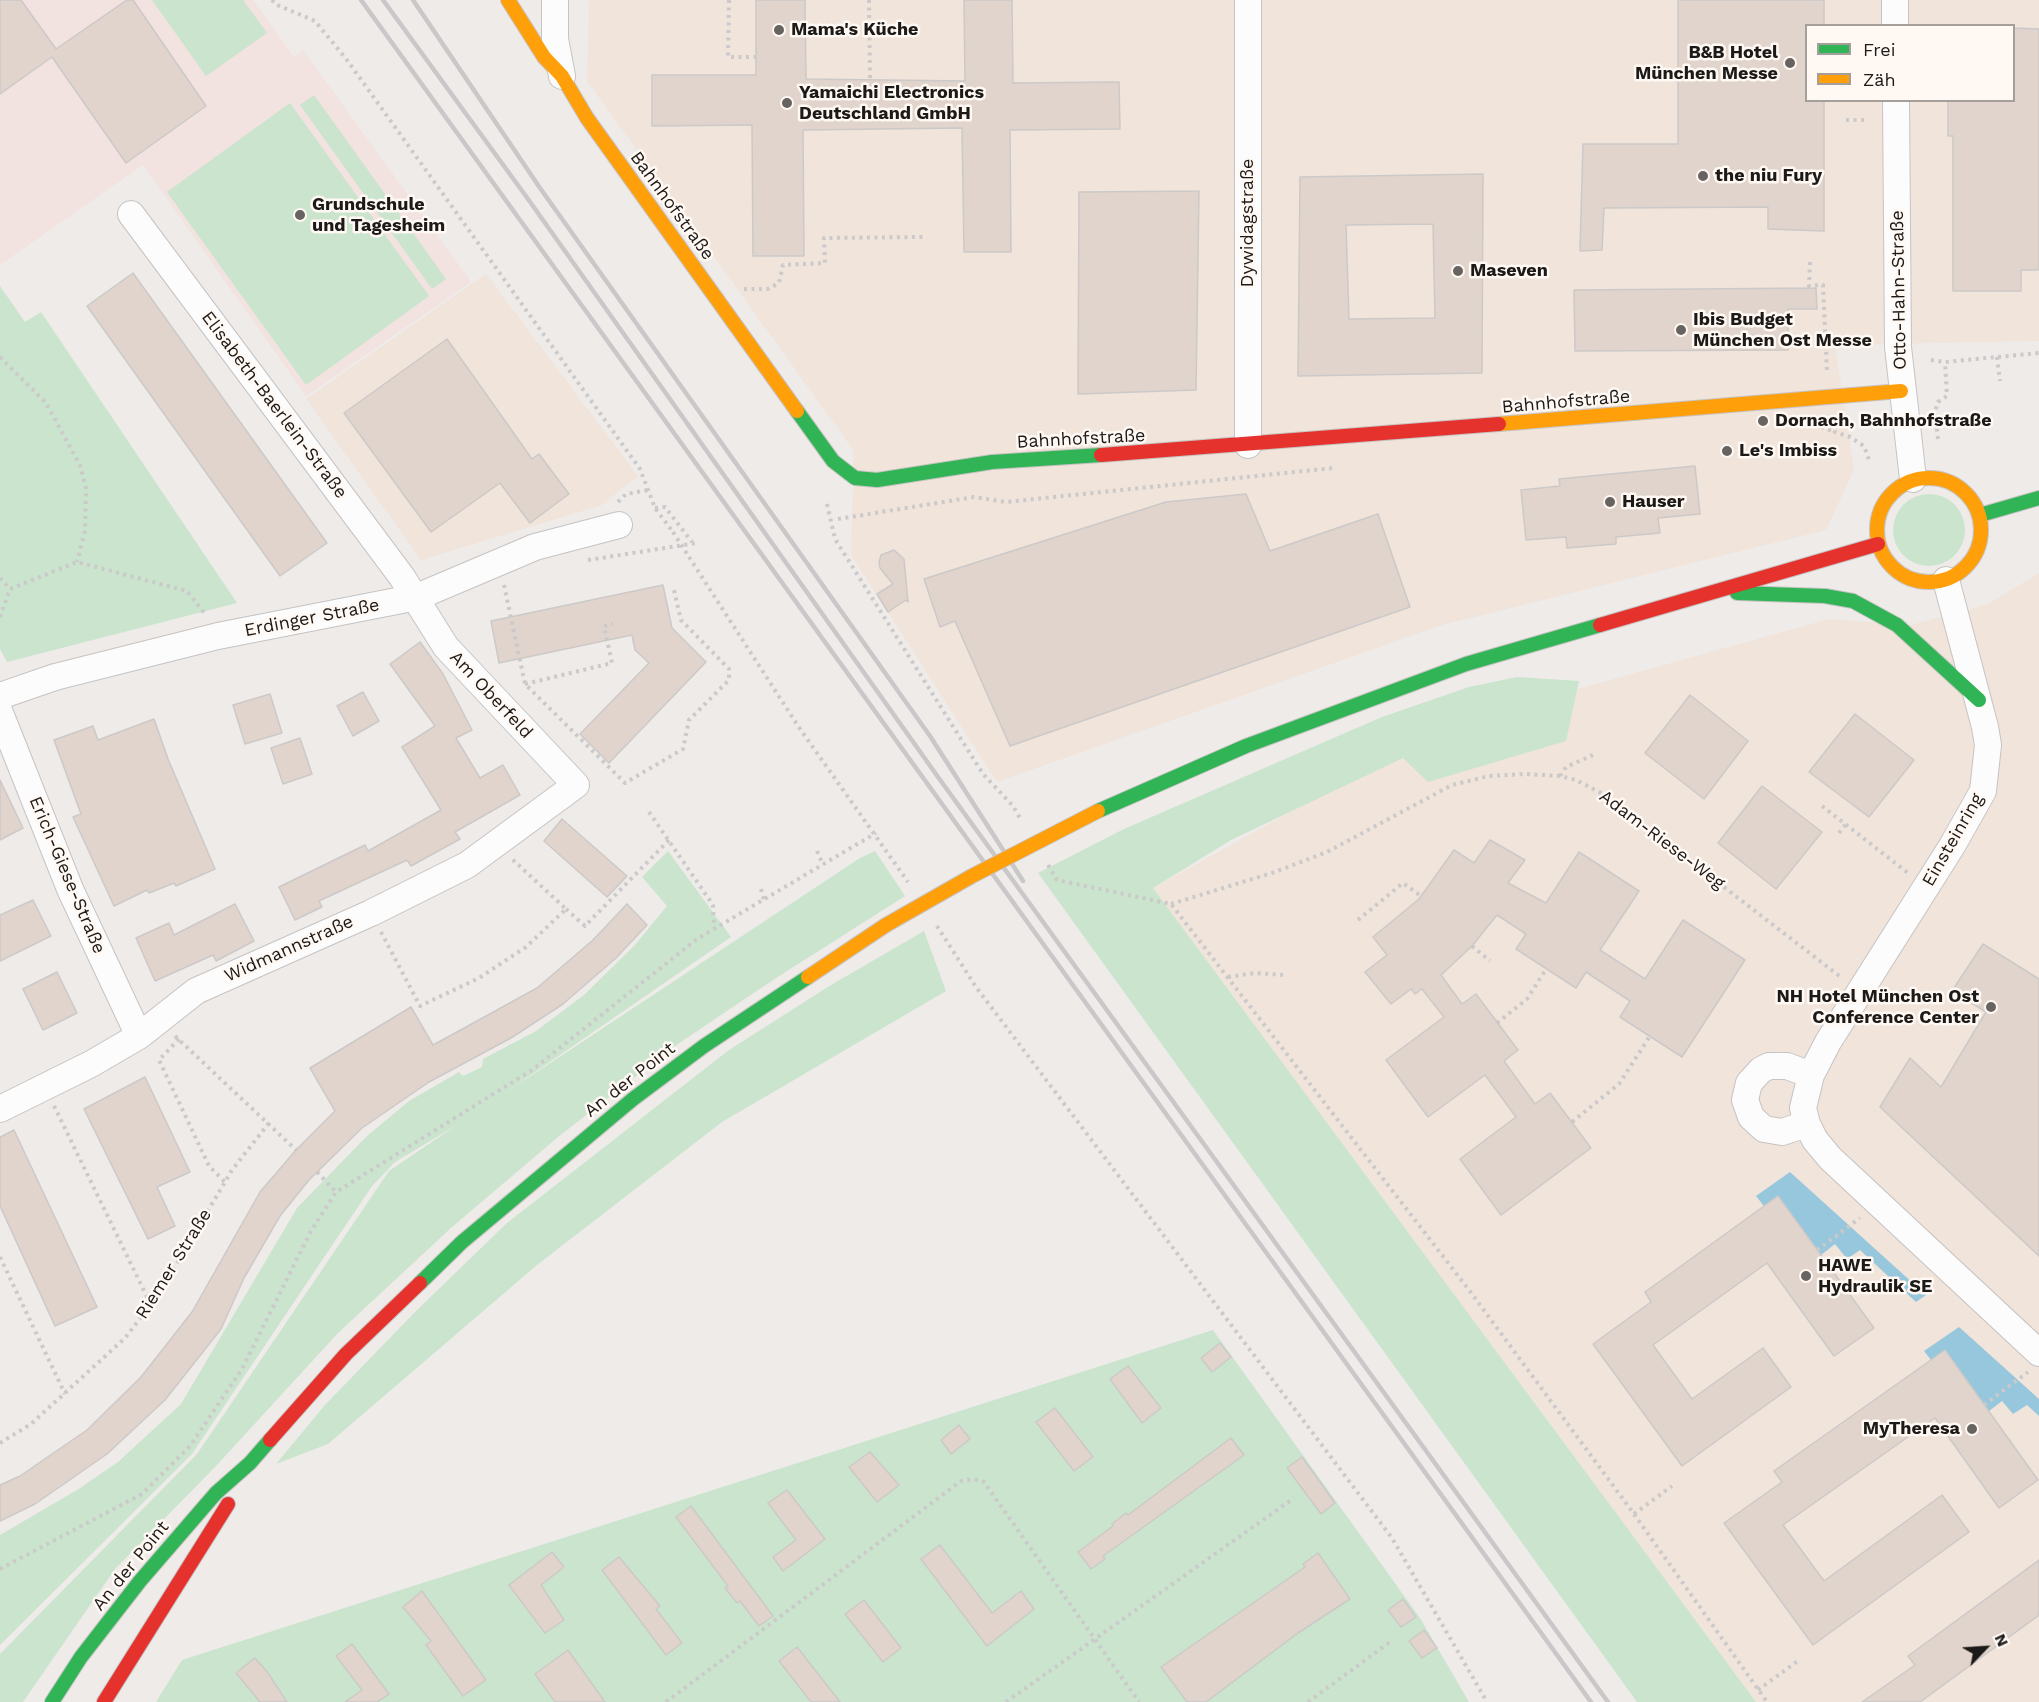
<!DOCTYPE html>
<html>
<head>
<meta charset="utf-8">
<style>
  body { margin:0 }
  #map { position:relative; width:2039px; height:1702px; overflow:hidden; background:#eeebe9; font-family:"Work Sans",sans-serif }
  canvas { display:block }
  .legend { position:absolute; left:1805px; top:24px; width:210px; height:78px; box-sizing:border-box; background:#fff8f3; border:2px solid #a49f9b; margin:0; padding:8px 10px; list-style:none; font-size:18px; color:#1c1a18 }
  .legend li { display:flex; align-items:center; gap:12px; height:30px }
  .legend b { width:30px; border:2px solid #a49f9b }
  .north { position:absolute; left:1955px; top:1618px; width:60px; height:60px; -webkit-text-stroke:4px #fff8f3; paint-order:stroke; rotate:65deg; font-size:16px; font-weight:700; line-height:24px; text-align:center; color:#1c1a18 }
  .north::after { content:''; display:block; margin:auto; width:21px; height:27px; background:#1c1a18; clip-path:polygon(50% 0,100% 100%,50% 72%,0 100%) }
</style>
</head>
<body>
<div id="map">
<canvas width="2039" height="1702"></canvas>
<ul class="legend">
<li><b style="height:8px;background:#30b455"></b>Frei</li>
<li><b style="height:8px;background:#ff9f0a"></b>Zäh</li>
</ul>
<div class="north">N</div>
</div>
<script>
const ctx = document.querySelector('canvas').getContext('2d');
ctx.lineJoin = 'round';
function paint(path, color) { ctx.fillStyle = color; ctx.fill(path, 'evenodd'); }
const shape = rows => new Path2D(rows.map(r => 'M' + r).join(''));
function stroke(path, color, width, dash) { ctx.strokeStyle = color; ctx.lineWidth = width; ctx.lineCap = dash ? 'butt' : 'round'; ctx.setLineDash(dash || []); ctx.stroke(path); }
function write(font, color, halo, rows, align = 'center') {
  ctx.font = font + ' "Work Sans",sans-serif'; ctx.lineWidth = 5; ctx.setLineDash([]); ctx.textBaseline = 'middle'; ctx.strokeStyle = halo; ctx.fillStyle = color; for (const [text, x, y, turn = 0] of rows) {
    ctx.save(); ctx.translate(x, y); ctx.rotate((+turn || 0) * Math.PI / 180); ctx.textAlign = isNaN(turn) ? turn : align; if (halo) ctx.strokeText(text, 0, 0); ctx.fillText(text, 0, 0); ctx.restore();
  }
}
const commercial = shape([
  [589,0,2039,0,2039,341,1835,345,1854,470,1826,530,1442,625,997,782,851,555,854,451,587,81],
  [1806,26,2014,26,2014,100,1806,100],
  [486,274,638,476,602,505,421,560,306,399],
  [2039,573,2039,1702,1756,1702,1153,888,1448,725,1829,619,1911,625,1988,604]
]);
const education = shape([
  [0,0,253,0,294,57,303,50,471,282,306,396,143,165,0,265]
]);
const green = shape([
  [152,0,243,0,267,33,206,76],
  [314,95,446,279,432,289,300,105],
  [290,103,429,296,306,385,167,192],
  [0,286,25,322,41,312,237,603,7,662,0,649],
  '1893 530a36 36 0 1 1 72 0a36 36 0 1 1-72 0Z',
  [1517,677,1579,681,1566,741,1428,782,1403,758,1231,840,1153,888,1756,1702,1637,1702,1038,873,1124,829,1382,717,1469,687],
  [668,851,731,937,502,1095,860,858,875,851,905,896,776,978,672,1048,558,1137,452,1227,338,1333,216,1466,115,1569,23,1702,0,1702,0,1654,197,1454,389,1171,457,1125,395,1162,372,1186,192,1454,0,1645,0,1535,77,1490,118,1462,181,1404,297,1208,367,1136,409,1101,459,1072,463,1076,482,1067,483,1059,536,1031,584,995,635,945,667,906,642,877],
  [924,931,946,991,722,1122,537,1265,328,1444,276,1464,325,1405,415,1312,507,1223,729,1050,831,985],
  [1213,1330,1420,1618,1469,1702,156,1702,182,1660]
]);
const water = shape([
  [1790,1172,1926,1295,1916,1302,1860,1250,1847,1259,1835,1244,1821,1255,1778,1196,1764,1206,1756,1196],
  [1959,1327,2039,1399,2039,1416,2027,1405,2013,1414,2002,1401,1989,1411,1945,1350,1931,1360,1924,1351]
]);
const building = shape([
  [0,0,21,0,56,49,127,0,133,0,206,106,126,163,52,57,0,94,0,0],
  [756,0,805,0,806,79,965,81,964,0,1012,0,1013,83,1119,82,1120,129,1010,130,1011,252,964,252,962,128,803,130,804,256,753,256,752,125,652,126,652,75,756,75,756,0],
  [1678,0,1824,0,1824,26,1806,26,1806,100,1824,100,1824,231,1768,229,1768,207,1604,208,1602,250,1580,251,1583,144,1678,144,1678,0],
  [2013,28,2039,29,2039,270,2021,270,2021,291,1953,291,1953,136,1948,136,1948,100,2013,100,2013,28],
  [1483,174,1482,373,1298,376,1300,177,1483,174],
  [1433,224,1435,318,1349,319,1346,225,1433,224],
  [1199,191,1196,390,1078,394,1079,192,1199,191],
  [133,273,327,543,280,576,87,306,133,273],
  [1816,288,1817,309,1788,309,1788,350,1575,351,1574,290,1816,288],
  [447,339,532,459,539,454,569,494,530,523,500,483,431,532,344,413,447,339],
  [1695,466,1700,514,1658,518,1660,533,1616,537,1616,544,1567,548,1566,537,1526,540,1521,490,1560,486,1559,479,1695,466],
  [1246,494,1270,551,1378,514,1410,607,1010,746,955,621,940,627,924,579,1166,502,1246,494],
  [894,550,904,559,908,602,906,600,888,612,877,594,893,584,880,568,879,562,881,555,894,550],
  [663,585,672,628,706,662,609,763,580,734,649,663,635,650,632,635,499,663,491,621,663,585],
  [420,642,443,674,472,730,456,738,480,778,503,765,520,795,455,832,460,839,411,866,407,860,319,901,322,907,295,920,279,887,365,845,368,851,441,810,402,747,435,726,390,664,420,642],
  [363,692,379,721,353,736,337,706,363,692],
  [270,694,282,733,245,744,233,705,270,694],
  [1690,695,1748,741,1704,799,1645,753,1690,695],
  [1855,714,1914,760,1869,817,1809,772,1855,714],
  [154,719,168,759,215,869,176,886,174,883,149,893,147,890,114,906,73,817,81,814,54,740,93,726,98,740,154,719],
  [300,738,312,774,283,784,271,748,300,738],
  [0,780,23,828,0,840,0,780],
  [1762,786,1822,832,1776,889,1718,843,1762,786],
  [562,819,627,876,607,897,544,841,562,819],
  [1490,840,1525,860,1508,883,1546,903,1579,852,1639,891,1600,950,1645,979,1683,920,1745,960,1682,1057,1620,1017,1630,1001,1586,972,1576,988,1516,949,1526,934,1497,915,1472,946,1441,975,1462,1004,1476,994,1518,1050,1504,1061,1535,1104,1550,1093,1591,1148,1501,1215,1460,1159,1516,1117,1485,1075,1428,1117,1386,1060,1444,1017,1422,989,1415,994,1411,989,1391,1004,1365,972,1387,955,1373,937,1419,899,1454,850,1474,863,1490,840],
  [33,900,51,936,0,961,0,915,33,900],
  [235,904,254,941,216,961,213,955,155,981,136,938,169,923,174,935,235,904],
  [627,904,647,925,616,958,563,1004,511,1038,429,1082,362,1128,309,1180,280,1216,244,1278,221,1329,165,1400,107,1454,35,1504,0,1521,0,1485,20,1476,87,1430,141,1377,192,1312,260,1192,296,1150,335,1111,310,1068,411,1007,433,1045,457,1032,537,988,593,940,627,904],
  [1983,944,2039,979,2039,1256,1880,1107,1910,1058,1941,1087,1986,1012,1952,991,1983,944],
  [57,972,77,1013,43,1030,23,989,57,972],
  [145,1077,190,1172,157,1187,175,1226,148,1239,84,1109,145,1077],
  [14,1130,97,1307,55,1326,0,1206,0,1137,14,1130],
  [1778,1196,1874,1328,1834,1356,1767,1263,1653,1345,1692,1399,1763,1348,1791,1387,1682,1466,1593,1344,1651,1302,1645,1292,1778,1196],
  [1220,1343,1231,1357,1212,1372,1201,1358,1220,1343],
  [1945,1350,2038,1480,1999,1508,1935,1418,1783,1525,1824,1581,1942,1495,1969,1532,1813,1645,1724,1523,1782,1482,1774,1471,1945,1350],
  [1128,1366,1161,1408,1142,1423,1110,1379,1128,1366],
  [1055,1408,1093,1457,1074,1471,1036,1422,1055,1408],
  [959,1425,970,1439,951,1454,941,1440,959,1425],
  [1231,1438,1244,1455,1103,1556,1105,1559,1091,1569,1078,1552,1113,1526,1112,1524,1126,1513,1128,1515,1231,1438],
  [870,1452,899,1485,877,1502,849,1467,870,1452],
  [1302,1457,1335,1503,1321,1514,1287,1468,1302,1457],
  [787,1490,825,1539,783,1571,773,1557,796,1540,768,1503,787,1490],
  [691,1506,773,1616,759,1626,740,1601,737,1603,725,1588,728,1586,676,1517,691,1506],
  [940,1545,992,1613,1021,1591,1034,1609,987,1646,921,1559,940,1545],
  [552,1552,564,1567,541,1585,564,1620,545,1633,509,1585,552,1552],
  [1318,1553,1350,1599,1298,1633,1206,1702,1187,1702,1161,1667,1305,1567,1303,1564,1318,1553],
  [619,1557,660,1606,656,1609,682,1643,666,1655,602,1570,619,1557],
  [2039,1560,2039,1615,1920,1702,1862,1702,1915,1665,1908,1656,2039,1560],
  [422,1591,486,1680,463,1696,426,1645,431,1641,403,1607,422,1591],
  [1403,1599,1416,1617,1401,1627,1388,1610,1403,1599],
  [864,1600,901,1648,883,1662,845,1614,864,1600],
  [1424,1630,1437,1648,1422,1658,1409,1641,1424,1630],
  [352,1644,389,1694,377,1702,345,1702,362,1690,336,1656,352,1644],
  [797,1647,840,1702,811,1702,779,1661,797,1647],
  [568,1650,605,1702,555,1702,535,1674,568,1650],
  [255,1658,268,1673,287,1702,260,1702,236,1673,255,1658]
]);
const path = shape([
  [272,0,275,4,315,21,347,60,640,469,655,508,673,532],
  [729,0,728,57,756,57],
  [869,0,870,79],
  [1846,120,1865,120],
  [1810,262,1809,286,1823,285,1827,371],
  [744,289,768,289,779,283,783,265,825,263,824,238,923,237],
  [0,357,46,403,80,465,86,488,85,531,77,562],
  [1997,357,2000,381],
  [1931,360,1945,362,2039,353],
  [1834,423,1835,432,1850,437,1864,446,1869,460],
  [1821,427,1835,432],
  [1938,439,1935,412,1938,402,1947,396,1945,362],
  [618,502,626,494,649,490],
  [827,504,835,539,983,774,1013,806,1021,820],
  [655,508,665,507,692,542],
  [838,519,974,497,1006,502,1333,468],
  [689,557,798,726,908,882],
  [588,560,697,543],
  [0,578,10,589,77,562,187,591,205,614],
  [504,585,525,684,625,783,683,749,689,720,729,680,729,669,681,620,673,586],
  [0,617,10,589],
  [525,684,612,663,604,626,613,624],
  [1560,776,1566,767,1593,755],
  [1822,806,1908,873],
  [649,812,713,905,714,928],
  [1839,833,1846,824],
  [817,851,823,865],
  [1048,865,1057,880,1171,904,1469,1290,1634,1514,1767,1702],
  [761,889,764,900],
  [1171,904,1272,873,1327,852,1452,785,1489,776,1526,774,1560,776,1576,780,1603,794,1842,978],
  [566,909,585,926,669,840],
  [1358,920,1403,883,1421,896],
  [937,926,976,987,1392,1538,1487,1702],
  [381,932,420,1006,479,978,526,947,566,909,512,859],
  [1472,946,1490,961],
  [1228,977,1255,973,1285,975],
  [1497,1023,1527,999,1546,969],
  [175,1036,296,1150],
  [179,1039,159,1060,209,1166,225,1182],
  [54,1106,151,1305],
  [1572,1122,1619,1084,1650,1036],
  [317,1172,336,1192],
  [1817,1250,1860,1218],
  [0,1257,65,1394],
  [1984,1405,2028,1372],
  [0,1443,31,1424,125,1338,159,1294,232,1170,269,1123],
  [1634,1514,1672,1486],
  [0,1569,142,1494,190,1446,242,1369,311,1231,336,1192,532,1070,697,939,876,833],
  [1758,1690,1799,1660],
  [666,1702,961,1481,973,1479,984,1482,1139,1702],
  [1006,1702,1294,1498],
  [1308,1702,1390,1642]
]);
const street = shape([
  [555,0,555,39,562,76],
  [1248,0,1248,445],
  [1895,0,1895,26],
  [1896,100,1898,347,1913,479],
  [1946,580,1985,727,1988,745,1983,791,1952,846,1828,1042,1811,1075,1803,1108,1807,1124,1815,1140,1830,1158,2039,1353],
  [0,696,55,677,218,636,417,597,535,547,619,525],
  [0,713,70,889,139,1036],
  [0,1109,91,1064,139,1036,196,991,371,913,467,865,576,785,446,647,402,577,131,214],
  [1807,1124,1782,1132,1764,1129,1751,1117,1745,1100,1749,1083,1761,1070,1769,1066,1787,1066,1811,1075]
]);
const fast = shape([
  [797,411,833,461,855,478,877,480,992,462,1101,455],
  [1980,515,2039,498],
  [1737,593,1825,596,1853,601,1897,625,1979,700],
  [1098,811,1246,746,1466,664,1600,625],
  [420,1283,462,1242,633,1099,704,1046,808,977],
  [52,1702,81,1657,140,1581,216,1493,250,1463,270,1440]
]);
const slow = shape([
  [508,0,544,57,562,76,587,118,797,411],
  [1499,424,1901,391],
  '1877 530a52 52 0 1 1 104 0a52 52 0 1 1-104 0Z',
  [808,977,886,925]
]);
const jam = shape([
  [1101,455,1499,424],
  [1600,625,1878,544],
  [270,1440,346,1354,420,1283],
  [104,1702,228,1504]
]);
const rail = shape([
  [361,0,1591,1702],
  [383,0,528,199,938,777,1608,1702],
  [413,0,540,188,930,736,1023,881]
]);
const pathBridge = shape([
  [673,532,689,557]
]);
const slowBridge = shape([
  [886,925,972,876,1098,811]
]);
const markers = [
  [779,30,6,"#666361"],
  [1790,63,6,"#666361"],
  [787,103,6,"#666361"],
  [1703,176,6,"#666361"],
  [300,215,6,"#666361"],
  [1458,271,6,"#666361"],
  [1681,330,6,"#666361"],
  [1763,421,6,"#666361"],
  [1727,451,6,"#666361"],
  [1610,502,6,"#666361"],
  [1991,1007,6,"#666361"],
  [1806,1276,6,"#666361"],
  [1972,1429,6,"#666361"]
];
const poiNames = [
  ["Mama's Küche",791,30],
  ["B&B Hotel",1778,53,"right"],
  ["München Messe",1778,74,"right"],
  ["Yamaichi Electronics",799,93],
  ["Deutschland GmbH",799,114],
  ["the niu Fury",1715,176],
  ["Grundschule",312,205],
  ["und Tagesheim",312,226],
  ["Maseven",1470,271],
  ["Ibis Budget",1693,320],
  ["München Ost Messe",1693,341],
  ["Dornach, Bahnhofstraße",1775,421],
  ["Le's Imbiss",1739,451],
  ["Hauser",1622,502],
  ["NH Hotel München Ost",1979,997,"right"],
  ["Conference Center",1979,1018,"right"],
  ["HAWE",1818,1266],
  ["Hydraulik SE",1818,1287],
  ["MyTheresa",1960,1429,"right"]
];
const streetNames = [
  ["Bahnhofstraße",672,206,54],
  ["Dywidagstraße",1248,223,-90],
  ["Otto-Hahn-Straße",1899,290,-91],
  ["Bahnhofstraße",1566,402,-5],
  ["Elisabeth-Baerlein-Straße",274,405,53],
  ["Bahnhofstraße",1081,439,-3],
  ["Erdinger Straße",312,618,-11],
  ["Am Oberfeld",491,695,47],
  ["Adam-Riese-Weg",1662,840,37],
  ["Einsteinring",1953,840,-60],
  ["Erich-Giese-Straße",67,875,67],
  ["Widmannstraße",289,949,-24],
  ["An der Point",630,1080,-38],
  ["Riemer Straße",174,1264,-58],
  ["An der Point",131,1566,-51]
];
paint(commercial, '#f0e4db');
paint(education, '#f2e2e0');
paint(green, '#cae4ce');
paint(water, '#97c7dc');
paint(building, '#e0d4cc');
stroke(building, '#ccc9c8', 1.5);
stroke(street, '#c6c3c2', 28);
stroke(fast, '#c6c3c2', 16);
stroke(slow, '#c6c3c2', 16);
stroke(jam, '#c6c3c2', 16);
stroke(path, '#cbc9c9', 4, [3, 4.5]);
stroke(street, '#fcfcfc', 26);
stroke(fast, '#30b455', 14);
stroke(slow, '#ff9f0a', 14);
stroke(jam, '#e5322d', 14);
stroke(rail, '#c9c7c7', 4.5);
stroke(slowBridge, '#c6c3c2', 16, []);
stroke(pathBridge, '#cbc9c9', 4, [3, 4.5]);
stroke(slowBridge, '#ff9f0a', 14);
for (const [x, y, r, color] of markers) { const dot = new Path2D(); dot.arc(x, y, r, 0, 2 * Math.PI); ctx.fillStyle = color; ctx.fill(dot); stroke(dot, '#fff8f3', 2); }
write('bold 18px', '#1c1a18', '#fff8f3', poiNames, 'left');
write('18px', '#1c1a18', '#fff8f3', streetNames);
</script>
</body>
</html>
